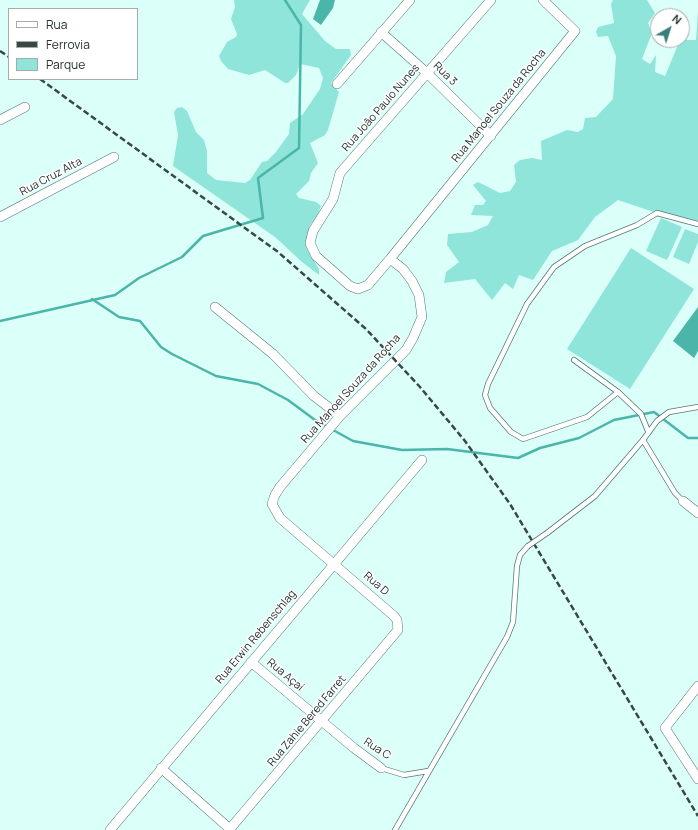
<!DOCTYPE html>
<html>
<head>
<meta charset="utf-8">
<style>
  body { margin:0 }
  #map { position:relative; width:698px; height:830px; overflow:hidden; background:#dbfff9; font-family:Manrope,sans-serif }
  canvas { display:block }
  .legend { position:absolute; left:8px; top:8px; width:130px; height:72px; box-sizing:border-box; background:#fff; border:1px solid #a7acab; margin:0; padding:5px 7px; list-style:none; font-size:12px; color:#23302e }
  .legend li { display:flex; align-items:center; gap:8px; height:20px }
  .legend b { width:20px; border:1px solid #a7acab }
  .north { position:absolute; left:650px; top:8px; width:40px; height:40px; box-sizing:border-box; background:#fff; border:1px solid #a7acab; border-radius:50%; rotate:39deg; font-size:11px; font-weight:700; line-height:16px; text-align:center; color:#23302e }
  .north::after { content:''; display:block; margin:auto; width:14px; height:18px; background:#397f77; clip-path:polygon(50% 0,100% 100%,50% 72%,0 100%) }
</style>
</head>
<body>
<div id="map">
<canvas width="698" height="830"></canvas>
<ul class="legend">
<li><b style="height:5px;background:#fff"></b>Rua</li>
<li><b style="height:5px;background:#384845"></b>Ferrovia</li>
<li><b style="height:11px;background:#8fe5da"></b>Parque</li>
</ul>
<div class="north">N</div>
</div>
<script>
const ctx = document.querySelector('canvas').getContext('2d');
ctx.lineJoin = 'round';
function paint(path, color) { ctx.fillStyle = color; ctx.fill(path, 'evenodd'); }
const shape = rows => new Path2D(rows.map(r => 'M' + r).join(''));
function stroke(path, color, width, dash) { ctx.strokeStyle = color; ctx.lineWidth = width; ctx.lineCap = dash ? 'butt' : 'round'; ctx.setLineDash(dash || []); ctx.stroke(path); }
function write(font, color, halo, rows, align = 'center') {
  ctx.font = font + ' Manrope,sans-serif'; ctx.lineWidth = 3; ctx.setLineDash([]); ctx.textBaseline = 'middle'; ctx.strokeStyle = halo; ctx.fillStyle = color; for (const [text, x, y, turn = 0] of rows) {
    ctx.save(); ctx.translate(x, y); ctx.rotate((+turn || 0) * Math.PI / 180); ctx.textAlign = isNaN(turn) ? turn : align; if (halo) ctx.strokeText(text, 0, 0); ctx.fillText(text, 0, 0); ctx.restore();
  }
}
const green = shape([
  [234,0,310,0,302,14,325,41,336,49,350,49,351,55,331,83,339,92,328,130,325,135,310,143,318,163,311,173,309,181,296,194,299,198,316,202,321,206,317,216,310,225,307,237,307,249,319,269,319,275,302,262,275,237,173,166,178,135,174,112,177,108,182,107,187,111,196,132,204,140,207,151,207,173,216,180,245,183,250,180,262,162,267,161,276,152,289,134,290,123,303,114,320,89,323,78,319,68,300,64,296,75,288,83,285,83,265,70,249,75,228,69,221,61,219,56,227,42,236,37,237,34,231,19,235,7],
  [613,0,647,0,655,13,648,23,652,33,642,59,650,64,656,55,655,72,665,76,680,40,696,40,698,10,698,227,618,200,595,217,578,240,552,251,533,280,519,275,513,289,505,283,492,300,475,279,444,283,446,272,459,262,447,245,448,234,472,232,488,225,493,216,471,215,475,205,483,205,486,201,473,185,478,182,500,193,510,191,516,182,514,165,520,160,532,158,542,160,541,141,567,130,578,132,583,129,585,118,596,117,613,99,616,56,608,36,598,37,596,32,598,27,614,23,611,4],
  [661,218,682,227,667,260,646,251],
  [685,229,698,234,698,242,689,264,673,257],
  [631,248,694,289,630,389,567,349]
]);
const water = shape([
  [320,0,335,0,333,8,321,25,313,19],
  [698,307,698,351,694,358,673,341]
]);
const stream = shape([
  [92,299,119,317,140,321,161,347,172,354,216,376,258,384,288,400,315,420,353,441,402,450,447,449,518,458,540,448,579,438,614,420,654,412,688,438,698,438],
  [0,321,115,295,139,278,182,257,203,236,263,218,258,178,299,148,301,25,285,0]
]);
const service = shape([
  [574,360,618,392],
  [648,431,641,414,618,392,587,417,523,439,511,432,490,408,485,395,488,384,527,304,554,267,585,246,637,225,657,213,698,224],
  [643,440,675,493,683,501],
  [547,533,595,496,643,440,657,421,669,412,698,407],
  [381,768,404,775,428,771],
  [395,830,507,637,513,622,517,566,520,555,528,546]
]);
const minor = shape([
  [381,32,427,73,491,136],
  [337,84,410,0],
  [0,120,25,107],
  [0,217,114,157],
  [390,259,368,285,358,289,350,286,316,256,310,243,313,231,333,199,340,173,491,0],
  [215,307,273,354,314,396,340,416],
  [683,501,698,513],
  [251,662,354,748,381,768],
  [698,686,665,728,698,779],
  [161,768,230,829],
  [110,830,422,460],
  [229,830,398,630,397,620,394,616,280,518,272,504,275,495,280,487,340,416,406,350,413,338,422,317,419,295,412,281,403,269,390,259,575,31,543,0]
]);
const rail = shape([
  [0,51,9,57],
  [40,79,278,252,366,329,420,387,465,441,510,504,698,816]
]);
const serviceBridge = shape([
  [528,546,547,533]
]);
const streetNames = [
  ["Rua 3",445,74,44],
  ["Rua Manoel Souza da Rocha",499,106,-51],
  ["Rua João Paulo Nunes",381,108,-49],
  ["Rua Cruz Alta",51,177,-28],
  ["Rua Manoel Souza da Rocha",351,389,-48],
  ["Rua D",376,584,41],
  ["Rua Erwin Rebenschlag",256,637,-50],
  ["Rua Açaí",285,675,40],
  ["Rua Zahie Bered Farret",307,721,-50],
  ["Rua C",377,749,33]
];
paint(green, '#8fe5da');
paint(water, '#4bb5a9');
stroke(stream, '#4bb5a9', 2.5);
stroke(service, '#577873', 6);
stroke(minor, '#577873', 10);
stroke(service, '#fff', 4.5);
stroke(minor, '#fff', 9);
stroke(rail, '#384845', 2.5, [6, 3]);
stroke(serviceBridge, '#577873', 6, []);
stroke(serviceBridge, '#fff', 4.5);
write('11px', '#23302e', '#fff', streetNames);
</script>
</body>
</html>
